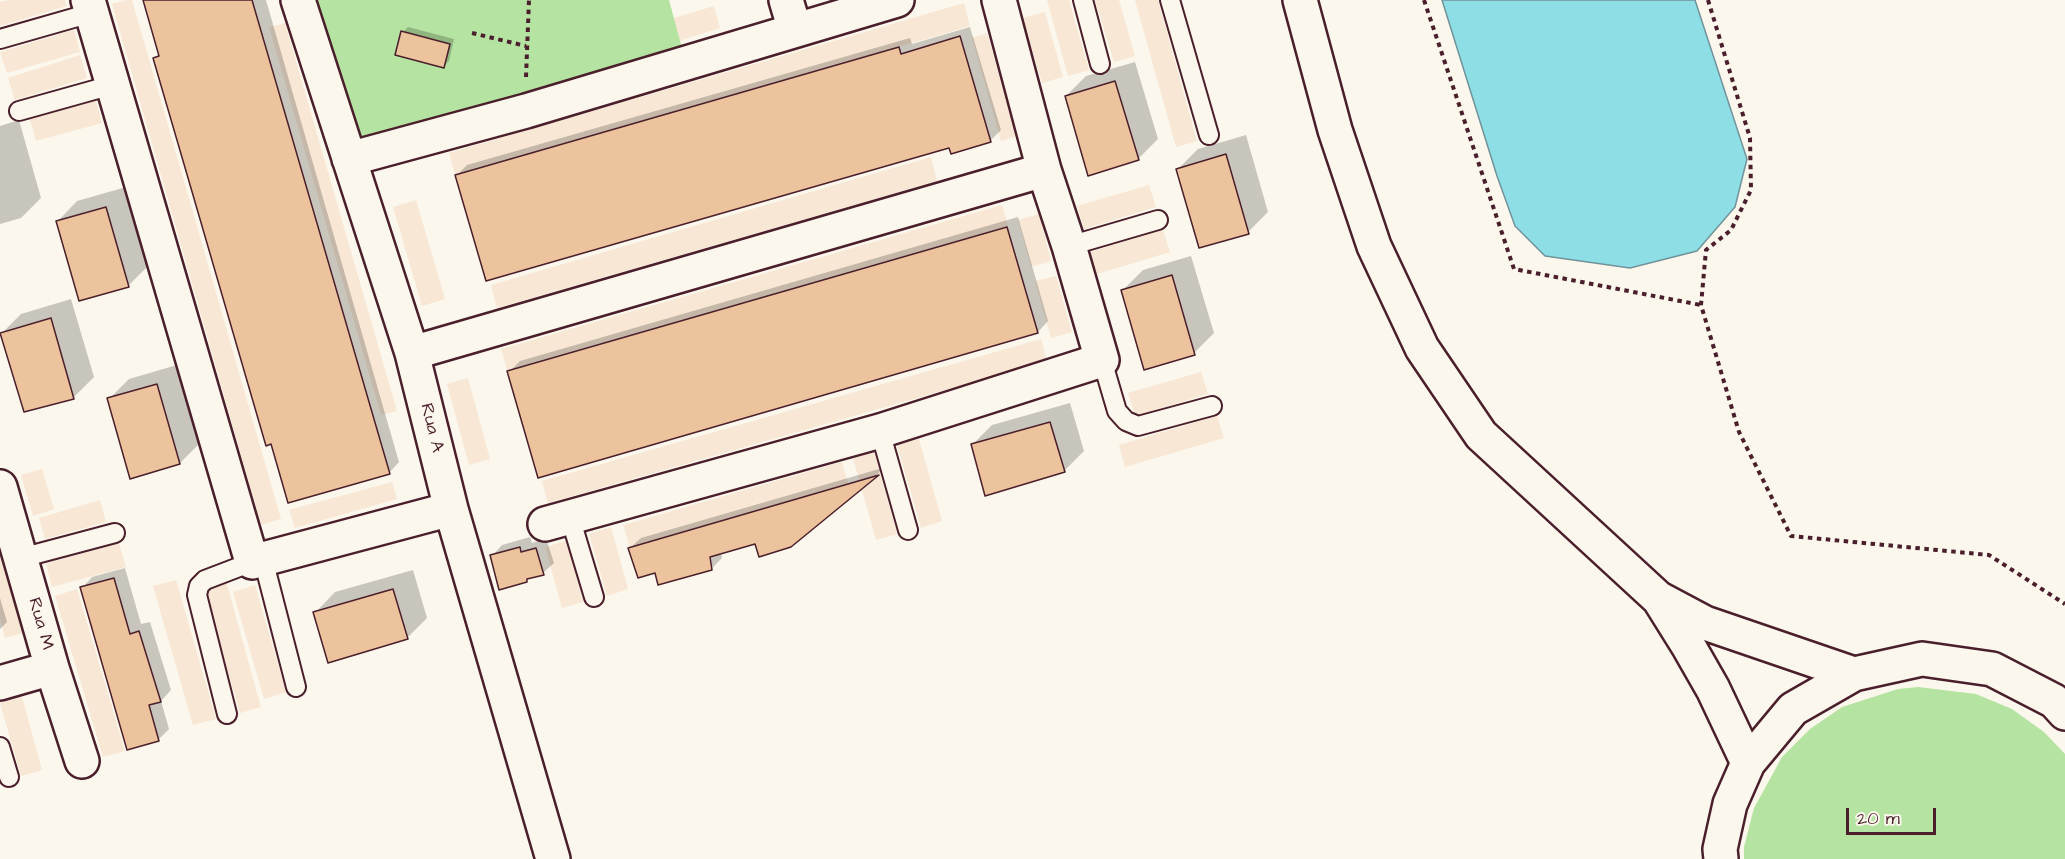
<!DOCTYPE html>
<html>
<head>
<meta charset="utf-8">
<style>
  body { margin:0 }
  #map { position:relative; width:2065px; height:859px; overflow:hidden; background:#fbf7ec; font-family:"Architects Daughter",sans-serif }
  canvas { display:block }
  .scale { position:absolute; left:1846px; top:808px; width:90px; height:27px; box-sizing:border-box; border:3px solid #4a1f2b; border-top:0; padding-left:8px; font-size:18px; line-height:21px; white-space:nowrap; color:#4a1f2b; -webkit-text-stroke:4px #fbf7ec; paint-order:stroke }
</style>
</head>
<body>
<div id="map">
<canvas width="2065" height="859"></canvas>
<div class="scale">20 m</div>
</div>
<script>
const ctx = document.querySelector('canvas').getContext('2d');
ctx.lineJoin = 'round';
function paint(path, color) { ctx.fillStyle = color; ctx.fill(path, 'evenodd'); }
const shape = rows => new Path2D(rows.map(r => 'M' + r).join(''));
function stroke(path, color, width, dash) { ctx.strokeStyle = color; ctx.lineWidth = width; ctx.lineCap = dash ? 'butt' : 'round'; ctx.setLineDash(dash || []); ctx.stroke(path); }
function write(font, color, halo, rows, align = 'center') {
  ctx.font = font + ' "Architects Daughter",sans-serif'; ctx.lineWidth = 5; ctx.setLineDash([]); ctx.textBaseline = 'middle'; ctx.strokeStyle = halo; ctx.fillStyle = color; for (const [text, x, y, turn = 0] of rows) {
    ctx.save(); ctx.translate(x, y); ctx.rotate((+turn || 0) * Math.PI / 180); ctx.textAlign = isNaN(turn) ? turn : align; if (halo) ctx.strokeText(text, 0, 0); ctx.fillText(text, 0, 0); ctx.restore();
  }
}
const built = shape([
  [8,0,65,0,67,6,0,26,0,2],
  [127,0,132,0,281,519,261,525,112,4],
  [1047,0,1069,0,1089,70,1068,76],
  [1095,0,1119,0,1135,56,1114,62],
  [1135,0,1158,0,1197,141,1176,147],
  [964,3,970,26,456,177,449,153],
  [714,6,720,28,612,62,605,39],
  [1045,12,1063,77,1042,83,1023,18],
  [285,23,397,411,381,415,269,27],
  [74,30,80,52,7,73,0,52],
  [987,33,1016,136,1001,141,972,38],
  [80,55,87,78,15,100,8,78],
  [96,101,102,123,36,141,30,119],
  [931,157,937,181,497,308,491,285],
  [1149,185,1156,207,1084,229,1077,206],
  [416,200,445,299,422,306,393,207],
  [1002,205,1008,226,507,370,501,349],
  [1039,214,1051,261,1031,267,1018,220],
  [1163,230,1170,252,1097,274,1090,252],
  [1056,276,1072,332,1051,338,1035,281],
  [1041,339,1047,361,548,503,542,481],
  [1201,372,1208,394,1135,416,1128,393],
  [468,378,490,459,469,465,447,384],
  [1217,416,1224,438,1125,467,1119,445],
  [919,439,942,521,921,528,897,445],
  [874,452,897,534,876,540,853,458],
  [842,462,848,484,630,547,623,525],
  [42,469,54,509,33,516,21,475],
  [392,482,397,499,295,528,289,510],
  [100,500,106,522,45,539,39,518],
  [611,527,628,589,607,596,589,534],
  [566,541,583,602,562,608,545,547],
  [119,543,126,567,52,587,46,564],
  [0,549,23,633,5,638,0,618],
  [176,580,216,719,193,725,153,586],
  [226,581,261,707,240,713,204,588],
  [255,585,286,692,264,699,233,592],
  [77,589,125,751,103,757,55,596],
  [22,697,42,770,21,776,0,703]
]);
const green = shape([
  [309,0,669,0,683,52,374,140,357,136],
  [1918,687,1976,694,2012,709,2044,732,2065,754,2065,859,1744,859,1744,847,1754,808,1782,757,1810,729,1842,707,1898,689]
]);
const water = shape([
  [1442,0,1695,0,1747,159,1735,207,1697,251,1630,268,1545,256,1515,226,1497,176,1442,0]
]);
const shadow = shape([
  [145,0,266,0,399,462,389,473,272,443,155,58,160,53],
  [408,27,454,39,449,61,444,66,403,32],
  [970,27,1001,130,990,141,950,146,456,176,467,165,910,38,912,44],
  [1135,62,1158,139,1138,159,1066,96,1086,76],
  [19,120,41,198,21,218,0,224,0,126],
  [1246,135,1268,212,1248,232,1178,169,1198,149],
  [126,187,149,265,129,285,80,299,57,222,77,201],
  [1018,217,1048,321,1038,332,509,372,520,361],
  [1191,256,1214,333,1194,353,1123,290,1143,270],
  [71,299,94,377,74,397,25,410,1,334,21,314],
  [177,365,200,443,180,463,109,399,129,379],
  [1070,403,1084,451,1064,471,972,445,992,425],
  [886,467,790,545,756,542,721,553,722,558,711,569,656,572,630,548,641,538],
  [530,537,532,543,546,538,554,563,543,573,531,577,526,581,492,556,502,545],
  [125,568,141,624,150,622,171,690,161,701,169,729,158,740,82,588,92,577],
  [413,570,427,618,407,638,315,613,335,592],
  [0,598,7,622,0,629]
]);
const building = shape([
  [143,0,252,0,390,474,288,503,271,444,266,446,186,171,153,58,159,56,143,0],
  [401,31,450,44,444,68,395,55,401,31],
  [960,36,991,142,951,154,949,148,486,281,455,175,899,47,901,54,960,36],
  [1115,81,1139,160,1088,176,1065,96,1115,81],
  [1226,154,1249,234,1199,248,1176,169,1226,154],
  [106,207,129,287,79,301,56,221,106,207],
  [1007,227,1038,333,538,478,507,371,1007,227],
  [1172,275,1195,355,1144,370,1121,290,1172,275],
  [51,318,74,399,24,412,0,333,51,318],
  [157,384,180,464,130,479,107,398,157,384],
  [1050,422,1065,472,985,496,971,444,1050,422],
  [879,475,791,547,759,557,755,544,710,557,712,570,658,585,655,573,638,578,628,548,879,475],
  [520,547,521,552,536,548,544,575,527,579,527,582,499,590,490,555,520,547],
  [114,578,130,634,139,631,161,702,149,705,159,741,127,750,80,587,114,578],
  [393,589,408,639,328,663,313,612,393,589]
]);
const path = shape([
  [1424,0,1514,269,1701,305],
  [1708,0,1750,138,1751,190,1731,230,1706,250,1701,305,1739,432,1791,536,1989,555,2065,604],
  [472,33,526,46],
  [526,77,529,0]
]);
const service = shape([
  [1083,0,1100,64],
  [1170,0,1209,135],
  [0,39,91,13],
  [19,111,112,85],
  [1069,246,1158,220],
  [1102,360,1117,411,1126,421,1138,426,1212,406],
  [880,431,908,530],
  [570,517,594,597],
  [21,558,115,533],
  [263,559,296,687],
  [227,714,197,595,199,586,205,580,252,562],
  [0,747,9,777]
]);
const minor = shape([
  [88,0,252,562,451,509],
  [298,0,412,353,451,509,553,859],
  [786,0,795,30],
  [349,159,526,111,897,0],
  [412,353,1044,170],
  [0,487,52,668,82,761],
  [545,524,880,431,1102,360,1069,246,1044,170,999,0],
  [0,683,52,668]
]);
const tertiary = shape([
  [1300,0,1335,130,1374,246,1422,348,1481,435,1658,598,1705,623,1854,674],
  [1659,599,1689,647,1713,689,1748,763],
  [1721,859,1720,849,1730,804,1748,763,1793,709,1854,674,1922,659,1992,669,2054,701,2065,713]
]);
const streetNames = [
  ["Rua A",431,428,76],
  ["Rua M",40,624,74]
];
paint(built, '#f7e7d4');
paint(green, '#b5e3a2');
paint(water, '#8ddfe5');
stroke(water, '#72929b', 1.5);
paint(shadow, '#0003');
paint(building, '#edc39d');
stroke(building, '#4a1f2b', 1.5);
stroke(service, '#4a1f2b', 22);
stroke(minor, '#4a1f2b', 38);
stroke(tertiary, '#4a1f2b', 38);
stroke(path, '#4a1f2b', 4, [4.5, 4.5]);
stroke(service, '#fbf7ec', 18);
stroke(minor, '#fbf7ec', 33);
stroke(tertiary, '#fbf7ec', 33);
write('18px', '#4a1f2b', '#fbf7ec', streetNames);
</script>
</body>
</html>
